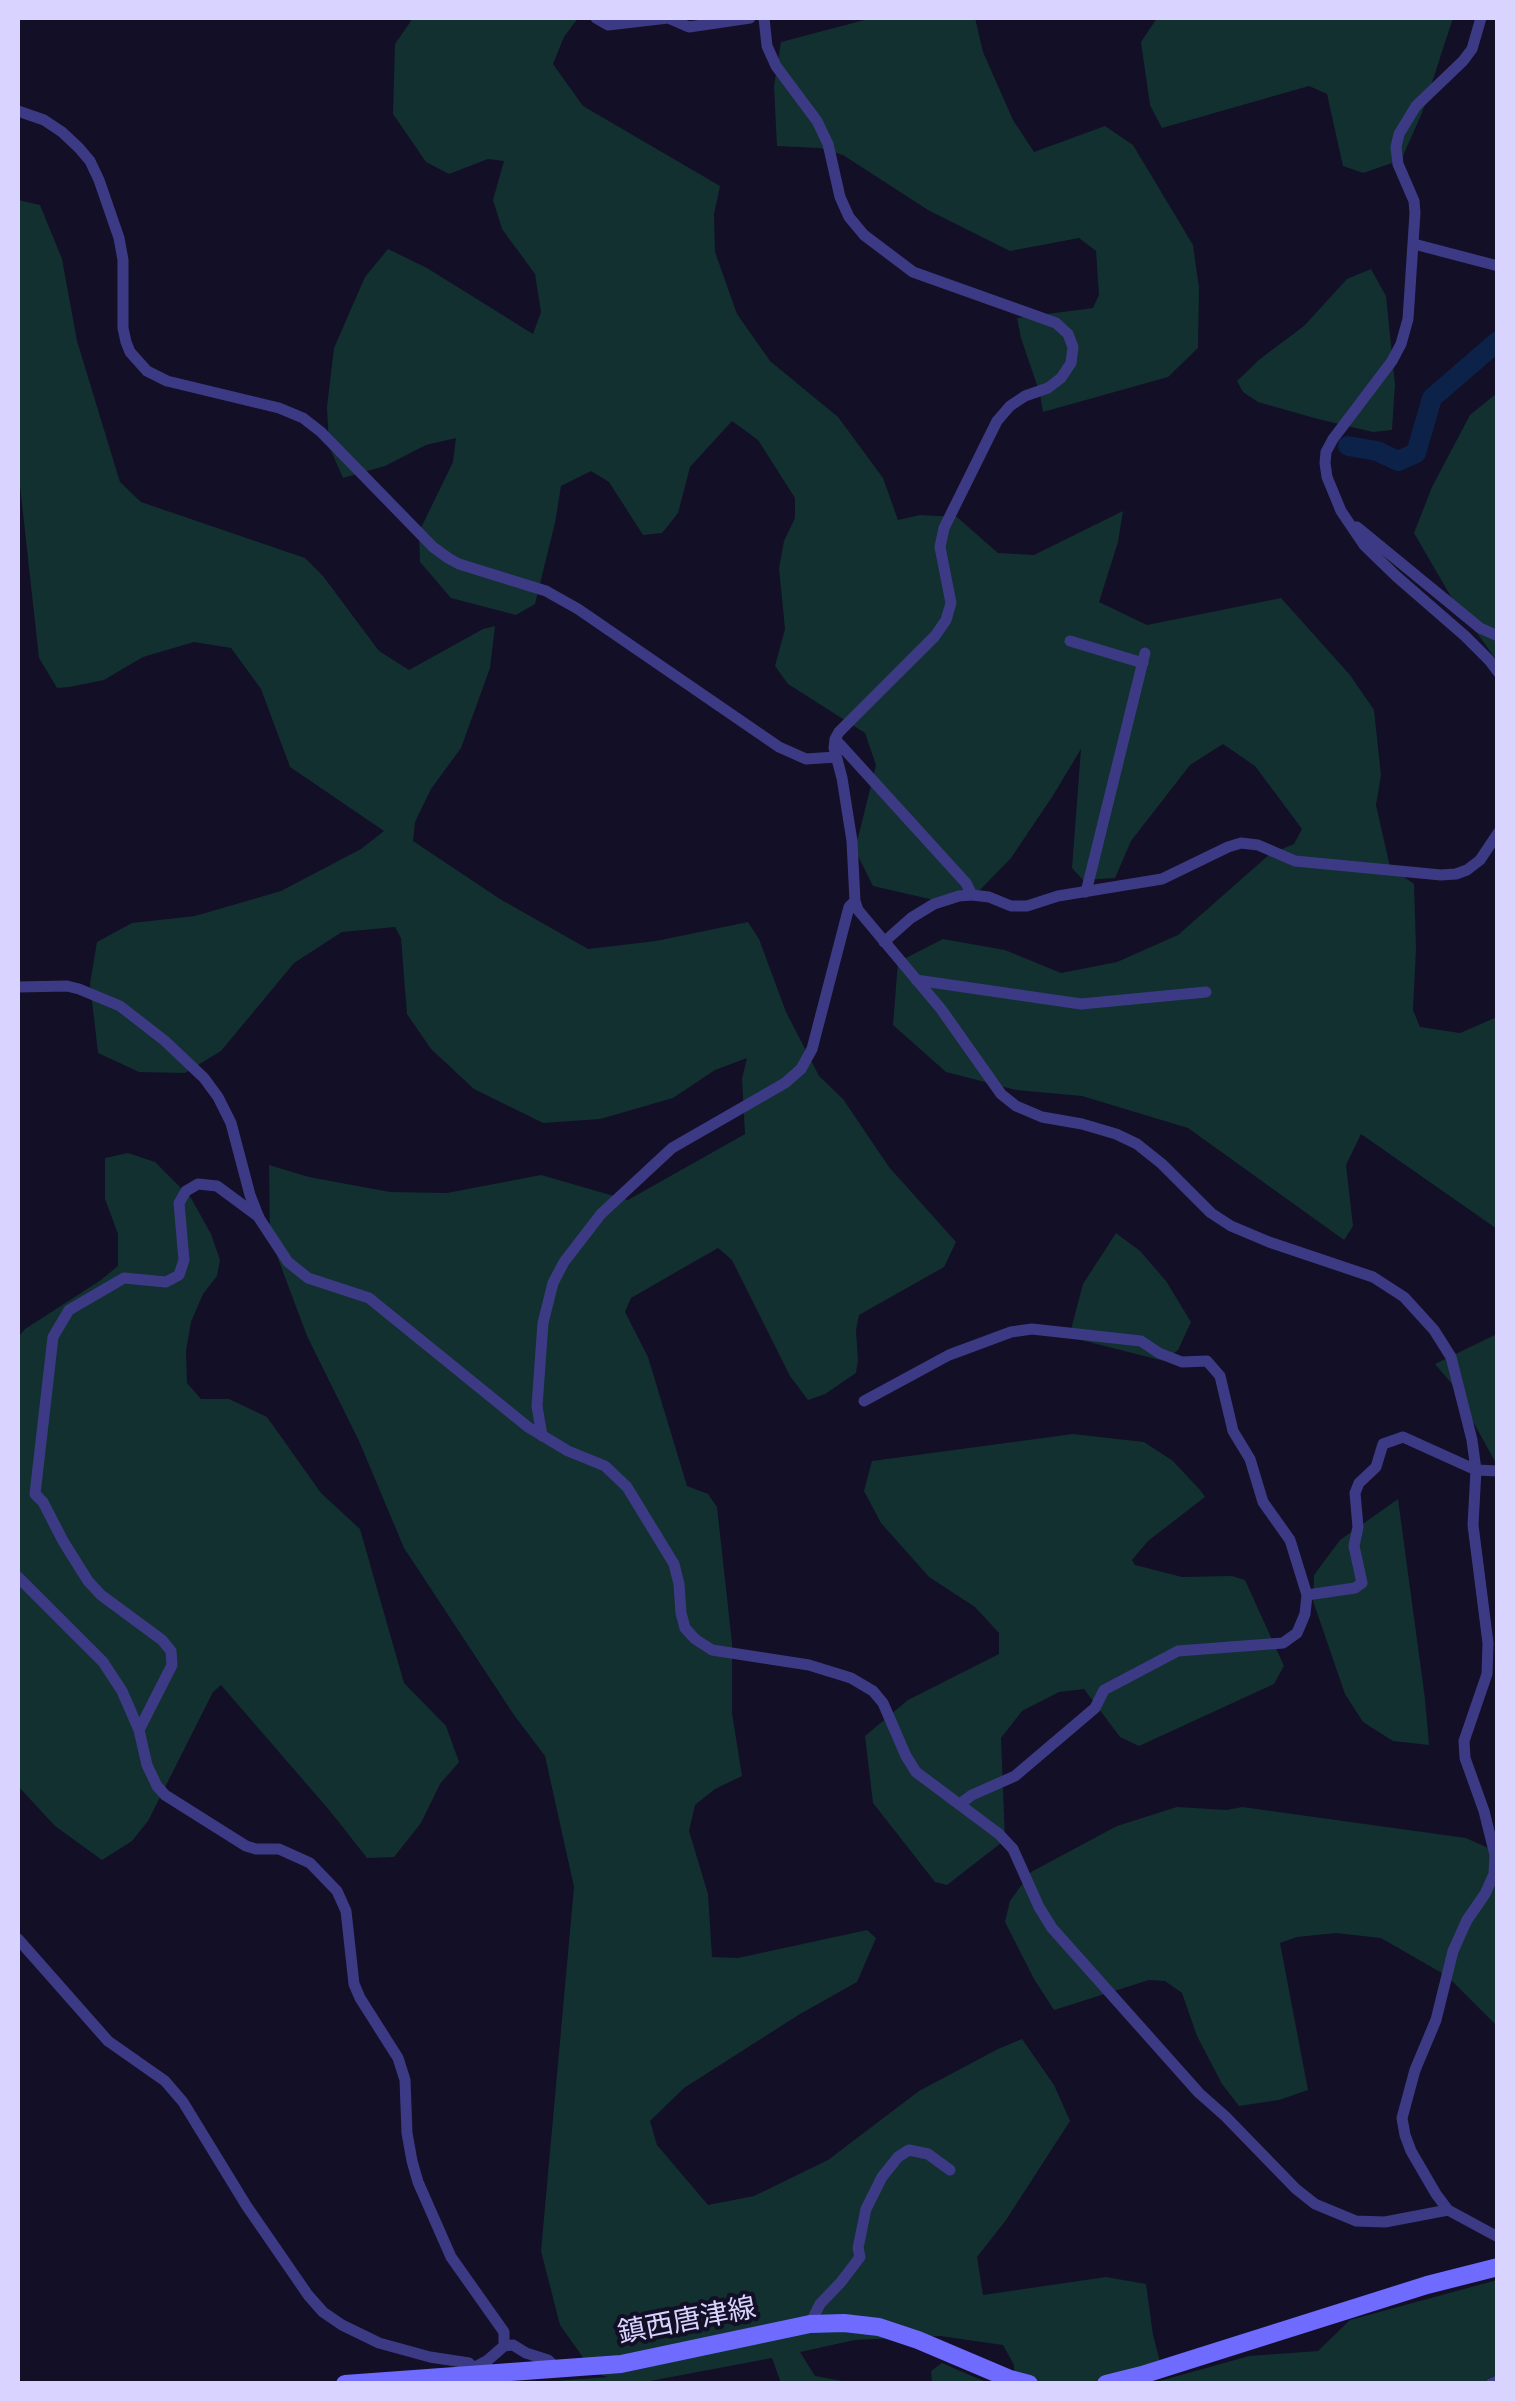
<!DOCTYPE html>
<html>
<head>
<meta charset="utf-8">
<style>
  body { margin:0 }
  #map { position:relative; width:1515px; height:2401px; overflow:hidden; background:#130f26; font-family:Montserrat,sans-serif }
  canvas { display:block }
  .frame { position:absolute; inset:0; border:20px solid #d9d4ff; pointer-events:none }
</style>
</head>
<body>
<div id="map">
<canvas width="1515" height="2401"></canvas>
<div class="frame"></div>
</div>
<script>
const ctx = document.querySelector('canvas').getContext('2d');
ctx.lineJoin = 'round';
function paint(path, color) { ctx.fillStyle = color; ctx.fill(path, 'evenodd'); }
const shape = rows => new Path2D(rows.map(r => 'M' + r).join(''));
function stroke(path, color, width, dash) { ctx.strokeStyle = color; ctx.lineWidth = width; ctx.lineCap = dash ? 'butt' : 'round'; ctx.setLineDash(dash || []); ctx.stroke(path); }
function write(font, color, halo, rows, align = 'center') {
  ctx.font = font + ' Montserrat,"Noto Sans JP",sans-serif'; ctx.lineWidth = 8; ctx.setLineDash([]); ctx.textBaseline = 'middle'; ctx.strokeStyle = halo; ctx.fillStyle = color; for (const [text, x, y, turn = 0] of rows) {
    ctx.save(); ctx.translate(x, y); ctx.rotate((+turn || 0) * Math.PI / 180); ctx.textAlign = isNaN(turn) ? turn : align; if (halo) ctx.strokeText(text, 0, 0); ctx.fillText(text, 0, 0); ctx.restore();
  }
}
const green = shape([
  [413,18,578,18,564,37,553,64,583,106,720,186,714,214,715,252,737,314,770,361,838,417,883,478,898,520,920,515,957,517,998,553,1034,555,1123,511,1118,542,1099,602,1147,625,1281,598,1350,675,1374,710,1381,775,1376,805,1390,867,1414,884,1416,949,1413,1010,1420,1027,1460,1033,1497,1017,1497,1229,1361,1134,1346,1165,1353,1226,1344,1240,1188,1128,1082,1096,1016,1090,946,1072,893,1025,898,962,943,939,1005,950,1061,973,1117,962,1178,935,1270,854,1294,844,1302,829,1255,766,1223,744,1190,765,1131,841,1115,878,1083,880,1072,868,1081,749,1052,797,1011,858,975,895,934,900,873,886,855,850,876,765,865,733,788,684,775,666,785,629,779,568,784,541,795,518,795,498,758,440,732,421,690,467,678,513,662,533,643,535,609,482,591,471,561,486,555,523,535,604,516,615,451,598,420,562,419,532,453,462,456,438,426,445,385,466,343,478,329,446,327,407,334,348,365,277,388,249,427,268,533,334,541,312,535,274,502,229,493,200,504,161,488,159,449,174,426,162,393,114,395,44],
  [872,18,975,18,983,52,1013,120,1034,152,1105,126,1133,145,1193,245,1199,288,1198,348,1168,377,1043,412,1040,394,1021,338,1017,318,1093,308,1099,295,1096,251,1079,238,1010,251,928,210,843,155,820,148,777,146,774,86,781,42],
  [1157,18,1453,18,1422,113,1401,160,1363,173,1343,166,1327,94,1309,86,1162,128,1150,105,1141,42],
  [18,200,40,205,62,259,77,341,120,482,141,502,305,558,323,576,379,651,409,670,483,629,495,626,490,668,461,748,431,789,415,822,413,841,500,899,588,949,656,941,748,922,759,939,786,1012,819,1076,843,1099,889,1167,956,1242,944,1267,859,1315,856,1330,858,1360,856,1373,825,1394,808,1400,790,1376,732,1260,718,1248,631,1298,625,1312,648,1357,687,1486,708,1494,717,1507,732,1643,732,1713,742,1776,715,1789,695,1805,689,1831,708,1894,712,1957,738,1958,867,1930,876,1938,857,1982,800,2014,684,2088,650,2121,657,2145,708,2205,754,2196,828,2160,919,2091,998,2049,1022,2039,1054,2085,1070,2121,1006,2220,977,2257,983,2295,1106,2277,1146,2284,1153,2335,1164,2377,1113,2384,1015,2383,1014,2365,1003,2345,940,2336,855,2340,800,2352,815,2376,853,2383,781,2383,772,2358,650,2381,650,2383,529,2383,608,2377,594,2373,560,2325,541,2251,574,1887,545,1756,514,1715,404,1548,359,1441,307,1336,270,1237,269,1165,309,1177,390,1192,447,1193,541,1175,628,1200,745,1134,742,1079,747,1058,715,1070,673,1098,600,1119,543,1123,474,1089,431,1049,407,1014,401,938,395,927,342,932,294,963,221,1051,185,1073,139,1072,98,1053,90,984,97,942,132,923,195,916,281,891,361,849,384,831,290,767,261,689,231,648,194,642,143,657,104,680,69,687,57,688,39,658,18,468],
  [1371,269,1386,296,1395,384,1392,430,1373,432,1318,419,1258,402,1243,392,1237,381,1260,359,1304,326,1347,279],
  [1497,393,1497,661,1450,595,1414,533,1432,487,1470,415],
  [128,1153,155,1162,191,1198,211,1234,220,1260,217,1276,203,1294,191,1322,186,1351,187,1383,201,1399,229,1399,267,1417,321,1493,360,1529,404,1683,446,1726,459,1762,440,1784,421,1823,394,1857,367,1858,330,1811,221,1685,213,1692,148,1821,132,1841,102,1860,55,1826,18,1786,18,1337,25,1329,101,1280,118,1266,118,1234,105,1199,105,1158],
  [1116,1233,1140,1251,1166,1281,1191,1322,1178,1350,1164,1361,1069,1337,1083,1284],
  [1497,1334,1497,1465,1452,1384,1435,1364],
  [1073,1434,1144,1442,1173,1461,1200,1490,1205,1497,1148,1541,1132,1560,1135,1565,1182,1577,1232,1576,1245,1580,1284,1666,1274,1684,1139,1746,1120,1737,1084,1689,1059,1692,1022,1711,1001,1738,1005,1840,947,1885,935,1882,873,1803,865,1736,908,1700,999,1654,999,1633,975,1607,929,1577,881,1523,864,1491,872,1461],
  [1398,1499,1425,1699,1429,1745,1393,1741,1363,1722,1345,1694,1313,1601,1314,1575,1340,1540],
  [1177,1807,1227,1810,1242,1807,1466,1838,1497,1852,1497,2026,1447,1976,1381,1938,1336,1933,1297,1937,1280,1943,1308,2090,1279,2100,1239,2106,1222,2084,1197,2036,1182,1993,1165,1981,1149,1980,1054,2010,1034,1979,1005,1922,1010,1901,1031,1872,1117,1826],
  [1497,2280,1497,2383,1149,2384,1249,2356,1318,2351,1350,2320],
  [942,2363,988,2383,932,2383,931,2371]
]);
const river = shape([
  [1348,446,1377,451,1398,461,1416,453,1432,398,1498,341]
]);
const street = shape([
  [596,18,608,25,668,18,689,27,750,18],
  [764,18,767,46,776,66,817,121,828,144,840,197,849,217,864,235,913,272,1056,323,1068,334,1073,347,1071,363,1061,378,1048,388,1025,396,1010,406,997,421,944,528,940,547,951,603,946,620,935,636,839,732,835,739,834,748,842,778,852,841,855,901,858,910,941,1009,1001,1094,1016,1106,1042,1117,1082,1124,1116,1134,1137,1144,1162,1164,1211,1213,1231,1226,1269,1242,1373,1277,1404,1297,1434,1330,1451,1357,1472,1440,1476,1470,1473,1525,1488,1643,1487,1674,1464,1741,1465,1758,1484,1811,1495,1855,1494,1874,1485,1894,1467,1920,1453,1951,1436,2020,1415,2070,1402,2118,1405,2135,1411,2151,1436,2194,1448,2210,1498,2237],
  [1481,18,1472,49,1463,61,1416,106,1399,134,1396,147,1398,164,1414,201,1415,213,1408,319,1401,344,1392,361,1333,439,1326,452,1325,463,1327,477,1341,511,1364,545,1396,576,1465,636,1489,660,1498,672],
  [18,111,44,120,62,132,79,148,90,161,99,180,119,238,123,260,123,328,126,342,130,352,147,371,167,381,279,408,303,418,321,432,433,547,448,558,459,564,546,591,578,609,779,747,806,759,836,757],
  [1414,244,1498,266],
  [1353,527,1357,527,1480,628,1498,636],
  [1070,641,1143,663],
  [835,739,966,883,972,895],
  [1086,892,1145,653],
  [884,942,911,918,934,904,959,896,972,895,989,897,1011,906,1027,906,1058,896,1162,879,1228,847,1241,843,1258,845,1295,861,1441,875,1456,874,1467,870,1480,860,1498,833],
  [916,980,1081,1004,1206,992],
  [18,987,67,986,79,989,120,1006,165,1041,204,1078,218,1097,231,1123,250,1195,259,1218,288,1262,308,1278,369,1298,528,1427,568,1451,605,1466,627,1487,674,1564,679,1584,681,1613,685,1628,695,1639,712,1650,809,1665,851,1678,873,1691,883,1703,906,1756,916,1772,999,1834,1013,1849,1039,1907,1052,1928,1199,2093,1225,2116,1296,2189,1315,2204,1356,2221,1385,2222,1448,2210],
  [259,1217,217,1186,198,1184,186,1191,179,1203,184,1260,179,1275,166,1282,124,1278,69,1310,53,1337,35,1494,43,1502,63,1541,88,1581,101,1595,162,1640,171,1651,172,1665,139,1730,147,1765,157,1786,165,1795,246,1846,256,1849,279,1849,310,1863,337,1891,346,1911,354,1984,360,1998,398,2058,405,2080,407,2133,412,2161,418,2182,451,2257,504,2332,504,2346],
  [864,1401,949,1355,1011,1332,1032,1329,1141,1341,1159,1353,1182,1362,1207,1361,1220,1376,1233,1431,1250,1459,1263,1502,1290,1540,1307,1595,1305,1614,1297,1633,1283,1643,1178,1651,1104,1690,1095,1708,1015,1776,972,1795,961,1803],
  [542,1436,537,1406,543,1323,553,1283,564,1262,601,1214,672,1148,785,1083,801,1069,812,1049,849,907,855,901],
  [18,1577,103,1662,122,1691,139,1730],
  [1307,1595,1355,1588,1362,1583,1354,1546,1358,1527,1355,1493,1359,1483,1376,1467,1383,1444,1403,1437,1476,1470,1498,1471],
  [18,1939,108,2041,165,2081,183,2102,246,2205,308,2295,323,2312,342,2325,379,2343,430,2357,469,2363,473,2368],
  [810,2324,820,2304,841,2282,860,2257,858,2248,866,2209,882,2177,898,2157,909,2150,928,2154,950,2170],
  [504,2346,513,2345,526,2353,548,2360,558,2370],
  [473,2371,473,2368,488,2360,504,2346],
  [1491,2384,1498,2381]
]);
const secondary = shape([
  [345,2384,621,2364,810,2324,844,2323,879,2327,918,2340,1010,2379,1029,2384],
  [1106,2384,1142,2375,1427,2285,1498,2267]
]);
const streetNames = [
  ["鎮西唐津線",687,2321,-11]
];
paint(green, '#12302f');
stroke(river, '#0c2248', 20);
stroke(street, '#3d3a85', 11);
stroke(secondary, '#6f6bff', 18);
write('28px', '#d9d4ff', '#130f26', streetNames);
</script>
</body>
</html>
